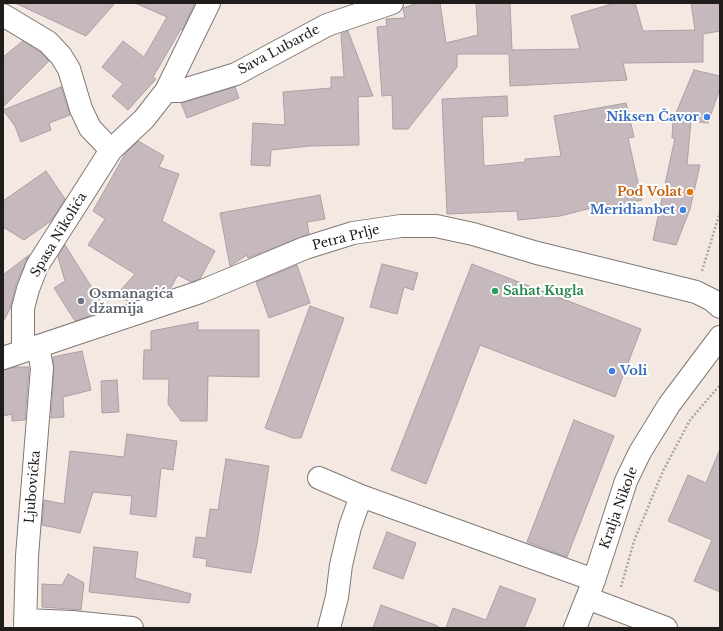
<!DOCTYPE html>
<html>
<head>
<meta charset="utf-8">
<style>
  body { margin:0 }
  #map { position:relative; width:723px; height:631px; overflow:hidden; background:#f4e9e2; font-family:"Libre Baskerville",serif }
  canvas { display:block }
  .frame { position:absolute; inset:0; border:4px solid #201c1a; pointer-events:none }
</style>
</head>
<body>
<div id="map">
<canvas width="723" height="631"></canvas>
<div class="frame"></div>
</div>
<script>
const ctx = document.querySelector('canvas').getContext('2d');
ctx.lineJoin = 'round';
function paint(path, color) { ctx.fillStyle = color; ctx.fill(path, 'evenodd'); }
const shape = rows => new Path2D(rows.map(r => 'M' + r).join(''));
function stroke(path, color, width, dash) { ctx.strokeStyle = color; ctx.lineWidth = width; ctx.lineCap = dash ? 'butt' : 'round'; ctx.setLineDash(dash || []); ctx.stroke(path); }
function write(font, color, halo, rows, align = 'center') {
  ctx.font = font + ' "Libre Baskerville",serif'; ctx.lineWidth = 4; ctx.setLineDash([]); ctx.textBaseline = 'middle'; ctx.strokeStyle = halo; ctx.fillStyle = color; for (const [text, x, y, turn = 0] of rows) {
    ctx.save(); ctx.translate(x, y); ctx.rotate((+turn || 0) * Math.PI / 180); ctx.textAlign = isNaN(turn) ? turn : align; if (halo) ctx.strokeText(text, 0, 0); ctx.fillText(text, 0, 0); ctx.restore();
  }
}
const building = shape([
  [15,3,115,3,86,36,15,3],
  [135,3,195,3,182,30,181,29,153,77,156,79,128,110,112,96,123,84,102,67,123,41,144,57,167,17,135,3],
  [418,3,440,3,446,43,478,35,476,3,510,3,512,50,580,49,571,16,615,3,635,3,643,31,695,30,691,3,720,3,720,31,703,34,703,62,623,63,627,80,510,86,509,54,457,54,457,67,408,129,393,129,392,95,382,96,377,27,387,26,386,19,405,18,403,8,418,3],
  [348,31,373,96,358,97,359,145,310,146,271,150,270,166,251,165,253,123,285,125,283,92,331,88,331,77,344,77,341,34,348,31],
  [23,41,40,52,49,61,3,107,3,57,23,41],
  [694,70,720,76,720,88,708,123,691,121,687,165,700,165,690,209,676,245,653,240,675,138,672,138,673,120,694,70],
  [61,87,70,115,49,123,51,130,21,142,15,126,3,110,61,87],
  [235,87,239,98,187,118,181,103,235,87],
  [507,96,508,116,482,117,484,166,525,162,525,159,561,156,554,116,626,103,634,137,628,138,642,200,600,209,599,206,560,216,518,220,517,211,447,214,442,99,507,96],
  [138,141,164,156,159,167,179,174,162,221,215,251,200,279,191,282,178,275,170,289,157,293,150,289,143,298,129,303,118,293,135,274,88,245,105,219,93,211,125,154,138,141],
  [46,171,65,199,51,221,24,240,3,227,3,201,46,171],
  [320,195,325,219,307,222,309,234,248,258,247,255,230,266,220,213,320,195],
  [65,245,106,310,75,321,54,288,65,281,58,257,65,245],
  [29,255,16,285,10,309,3,322,3,275,29,255],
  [382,264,418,273,413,290,404,287,397,314,370,307,382,264],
  [472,264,641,329,615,397,480,345,426,484,391,470,472,264],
  [297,265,310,303,269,318,256,282,297,265],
  [310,306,344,318,301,438,293,438,265,428,310,306],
  [198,322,198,330,259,330,259,377,208,376,207,421,181,421,168,404,169,379,143,379,144,350,151,350,151,331,198,322],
  [82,351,91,390,63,397,64,417,51,418,54,369,53,357,82,351],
  [16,367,29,367,29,369,25,420,12,421,12,414,3,416,3,370,16,367],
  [117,380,119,412,102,413,101,381,117,380],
  [574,420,614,436,567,557,527,542,574,420],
  [127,434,177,441,173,470,161,468,156,517,130,514,132,496,93,492,80,533,42,525,44,500,64,504,70,451,124,457,127,434],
  [720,449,720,592,694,581,712,540,668,521,688,475,706,483,720,449],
  [226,459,269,466,257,544,251,573,206,566,207,559,193,557,196,537,206,538,210,509,218,510,226,459],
  [387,532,416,543,403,579,373,568,387,532],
  [94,547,138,552,135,578,191,594,189,603,89,592,94,547],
  [68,574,84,583,81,610,42,607,42,584,62,585,68,574],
  [500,586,536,599,524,628,446,628,453,608,486,620,500,586],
  [381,605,438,626,438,628,373,628,381,605]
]);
const path = shape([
  [702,271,720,212],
  [621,587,634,541,663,471,690,420,720,385]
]);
const minor = shape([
  [3,15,48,42,61,56,69,69,81,109,90,128,111,150],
  [166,91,180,91,236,74,327,25,392,3],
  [23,350,23,308,28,289,37,266,111,150,144,119,166,91,209,3],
  [3,358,200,292,305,248,353,233,401,226,436,226,473,234,537,253,696,292,712,300,720,307],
  [319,478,361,496,594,580],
  [587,598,666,628],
  [25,620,72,622,132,628],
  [25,628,27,556,42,368,38,346],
  [329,628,337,597,341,565,350,527,361,496],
  [575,628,594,580,626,481,640,452,669,405,720,337]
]);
const markers = [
  [707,117,4,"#3f7fe0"],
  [690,192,4,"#e8710a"],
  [683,210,4,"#3f7fe0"],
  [495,291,4,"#2e9e5b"],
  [81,301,4,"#6b7280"],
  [612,371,4,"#3f7fe0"]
];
const streetNames = [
  ["Sava Lubarde",279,50,-28],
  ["Spasa Nikolića",59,235,-59],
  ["Petra Prlje",346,238,-14],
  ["Ljubovićka",33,487,-85],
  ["Kralja Nikole",619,508,-70]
];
const shopNames = [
  ["Niksen Čavor",699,117],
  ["Meridianbet",675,210],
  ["Voli",620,371,"left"]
];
const foodNames = [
  ["Pod Volat",682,192]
];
const leisureNames = [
  ["Sahat Kugla",503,291]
];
const worshipNames = [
  ["Osmanagića",89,294],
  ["džamija",89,309]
];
paint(building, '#c5b9be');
stroke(building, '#ab9fa4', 1);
stroke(minor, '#827973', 24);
stroke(path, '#aea5a0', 2.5, [2, 2]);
stroke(minor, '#fff', 22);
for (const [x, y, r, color] of markers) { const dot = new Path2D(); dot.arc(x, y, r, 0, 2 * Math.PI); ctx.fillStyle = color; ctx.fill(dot); stroke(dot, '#fff', 1.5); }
write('13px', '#201c1a', '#fff', streetNames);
write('bold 13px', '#366cbe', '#fff', shopNames, 'right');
write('bold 13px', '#c56008', '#fff', foodNames, 'right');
write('bold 13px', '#27864d', '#fff', leisureNames, 'left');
write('bold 13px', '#5b616d', '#fff', worshipNames, 'left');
</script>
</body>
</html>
